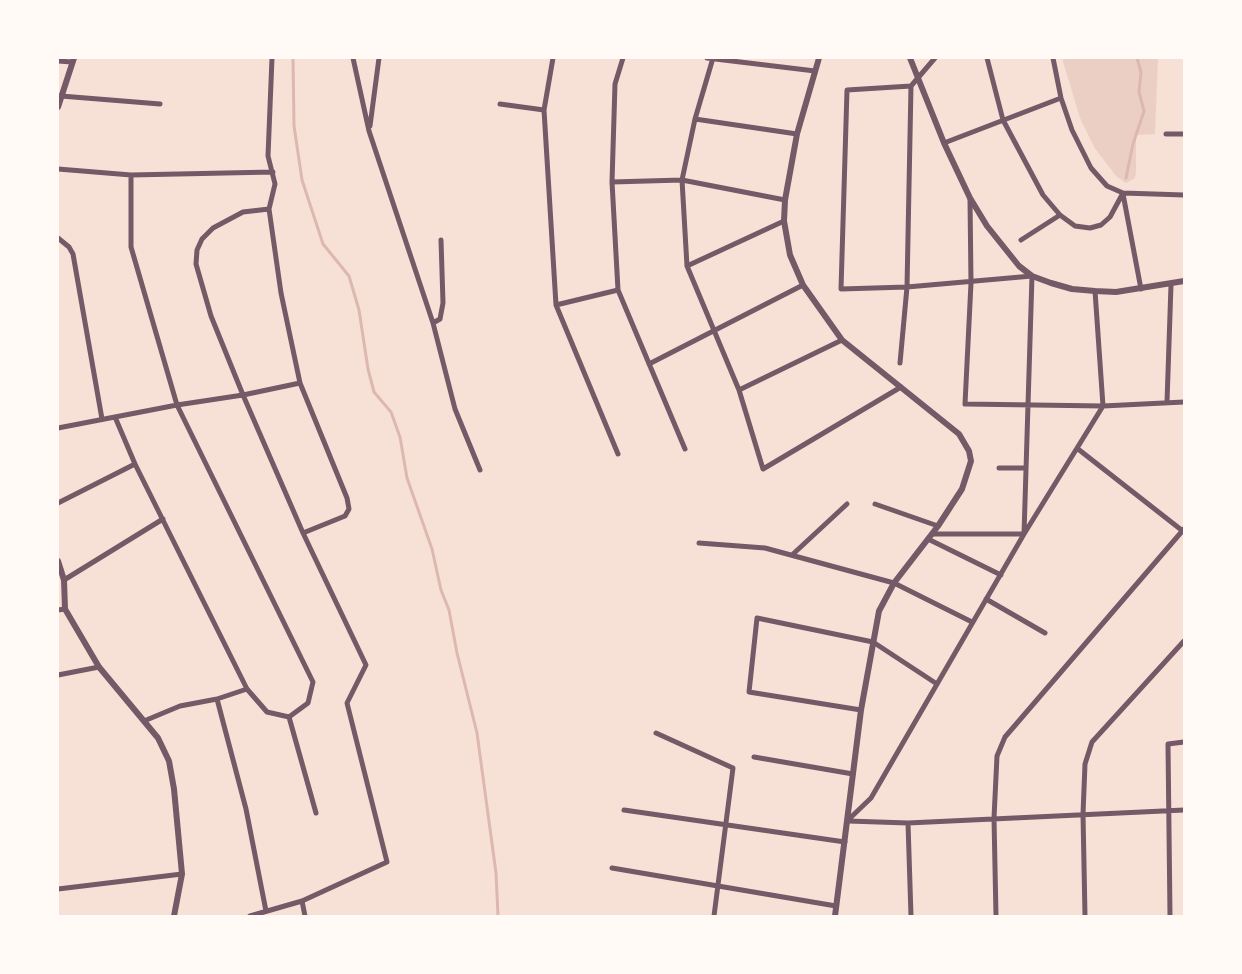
<!DOCTYPE html>
<html>
<head>
<meta charset="utf-8">
<style>
  body { margin:0 }
  #map { position:relative; width:1242px; height:974px; overflow:hidden; background:#f7e1d7; font-family:"Public Sans",sans-serif }
  canvas { display:block }
  .frame { position:absolute; inset:0; border:59px solid #fffaf5; pointer-events:none }
</style>
</head>
<body>
<div id="map">
<canvas width="1242" height="974"></canvas>
<div class="frame"></div>
</div>
<script>
const ctx = document.querySelector('canvas').getContext('2d');
ctx.lineJoin = 'round';
function paint(path, color) { ctx.fillStyle = color; ctx.fill(path, 'evenodd'); }
const shape = rows => new Path2D(rows.map(r => 'M' + r).join(''));
function stroke(path, color, width, dash) { ctx.strokeStyle = color; ctx.lineWidth = width; ctx.lineCap = dash ? 'butt' : 'round'; ctx.setLineDash(dash || []); ctx.stroke(path); }
const green = shape([
  [1062,58,1158,58,1155,134,1136,135,1136,172,1135,178,1126,183,1116,176,1094,147,1080,118]
]);
const stream = shape([
  [293,58,294,126,302,180,323,244,349,276,359,310,368,369,374,392,391,412,400,437,407,478,432,549,441,590,449,610,457,653,477,733,496,873,498,916],
  [1126,178,1133,144,1144,111,1139,92,1141,72,1137,58]
]);
const minor = shape([
  [272,58,268,156,275,184,269,209,281,293,300,383,347,498,349,509,345,516,303,533],
  [353,58,369,131,433,323,455,409,480,470],
  [553,58,544,110,556,305,618,454],
  [623,58,615,84,612,182,618,290,685,449],
  [707,58,815,71],
  [713,58,695,119,682,180,687,266,739,390,763,469,901,387],
  [987,58,1003,120,1043,195,1060,215,1075,226,1090,228,1101,225,1110,217,1123,193],
  [1053,58,1061,98,1072,130,1091,168,1107,186,1123,193,1184,195],
  [58,61,72,62],
  [61,96,160,104],
  [500,104,544,110],
  [695,119,797,134],
  [370,126,379,58],
  [1166,134,1184,134],
  [944,143,1061,98],
  [58,169,131,175,273,172],
  [612,182,682,180,785,200],
  [1123,194,1141,289],
  [970,199,971,283,965,404,1103,406,1184,402],
  [58,238,69,247,73,254,102,419],
  [1021,240,1060,215],
  [687,266,784,221],
  [1095,291,1103,406],
  [556,305,618,290],
  [433,323,440,319,443,303,441,240],
  [900,363,907,287,911,86],
  [649,364,803,285],
  [739,390,842,340],
  [1167,402,1171,285],
  [115,417,135,464,247,689,267,712,289,717,308,703,313,682,177,405,131,247,131,175],
  [58,428,177,405,243,395,300,383],
  [1078,449,1184,532],
  [999,468,1026,468],
  [58,503,135,464],
  [875,504,938,526],
  [932,534,1024,534,1032,276,907,287,841,289,847,90,911,86,935,58],
  [928,539,1001,575],
  [699,543,765,548,894,583,972,622],
  [792,555,847,504],
  [64,580,163,519],
  [986,599,1045,633],
  [58,610,65,609],
  [58,675,99,667],
  [217,699,246,809,266,911],
  [861,710,749,692,757,618,873,642,937,684],
  [289,717,316,813],
  [144,721,180,706,217,699,247,689],
  [656,733,733,768,714,916],
  [754,757,853,774],
  [624,810,845,842],
  [847,821,871,798,1024,534,1103,406],
  [848,821,908,823,1184,810],
  [908,823,911,916],
  [612,868,836,906],
  [58,889,182,874],
  [302,901,305,916],
  [250,916,302,901,387,862,347,703,366,665,303,533,243,395,211,316,196,264,197,250,202,239,213,228,243,212,269,209],
  [996,916,994,818,997,756,1005,737,1184,529],
  [1085,916,1083,814,1085,764,1092,742,1184,641],
  [1170,916,1168,744,1184,742]
]);
const tertiary = shape([
  [819,58,797,134,785,200,784,221,790,255,803,285,842,340,959,434,969,451,971,461,962,489,938,526,894,583,879,611,861,710,835,916],
  [910,58,944,143,970,198,987,226,1019,266,1032,276,1051,283,1072,289,1095,291,1116,292,1184,281],
  [58,107,74,58],
  [58,561,64,580,65,609,99,667,158,738,169,761,174,789,182,874,174,916]
]);
paint(green, '#ebcfc5');
stroke(stream, '#dcb8b0', 3);
stroke(minor, '#755966', 5);
stroke(tertiary, '#755966', 6);
</script>
</body>
</html>
